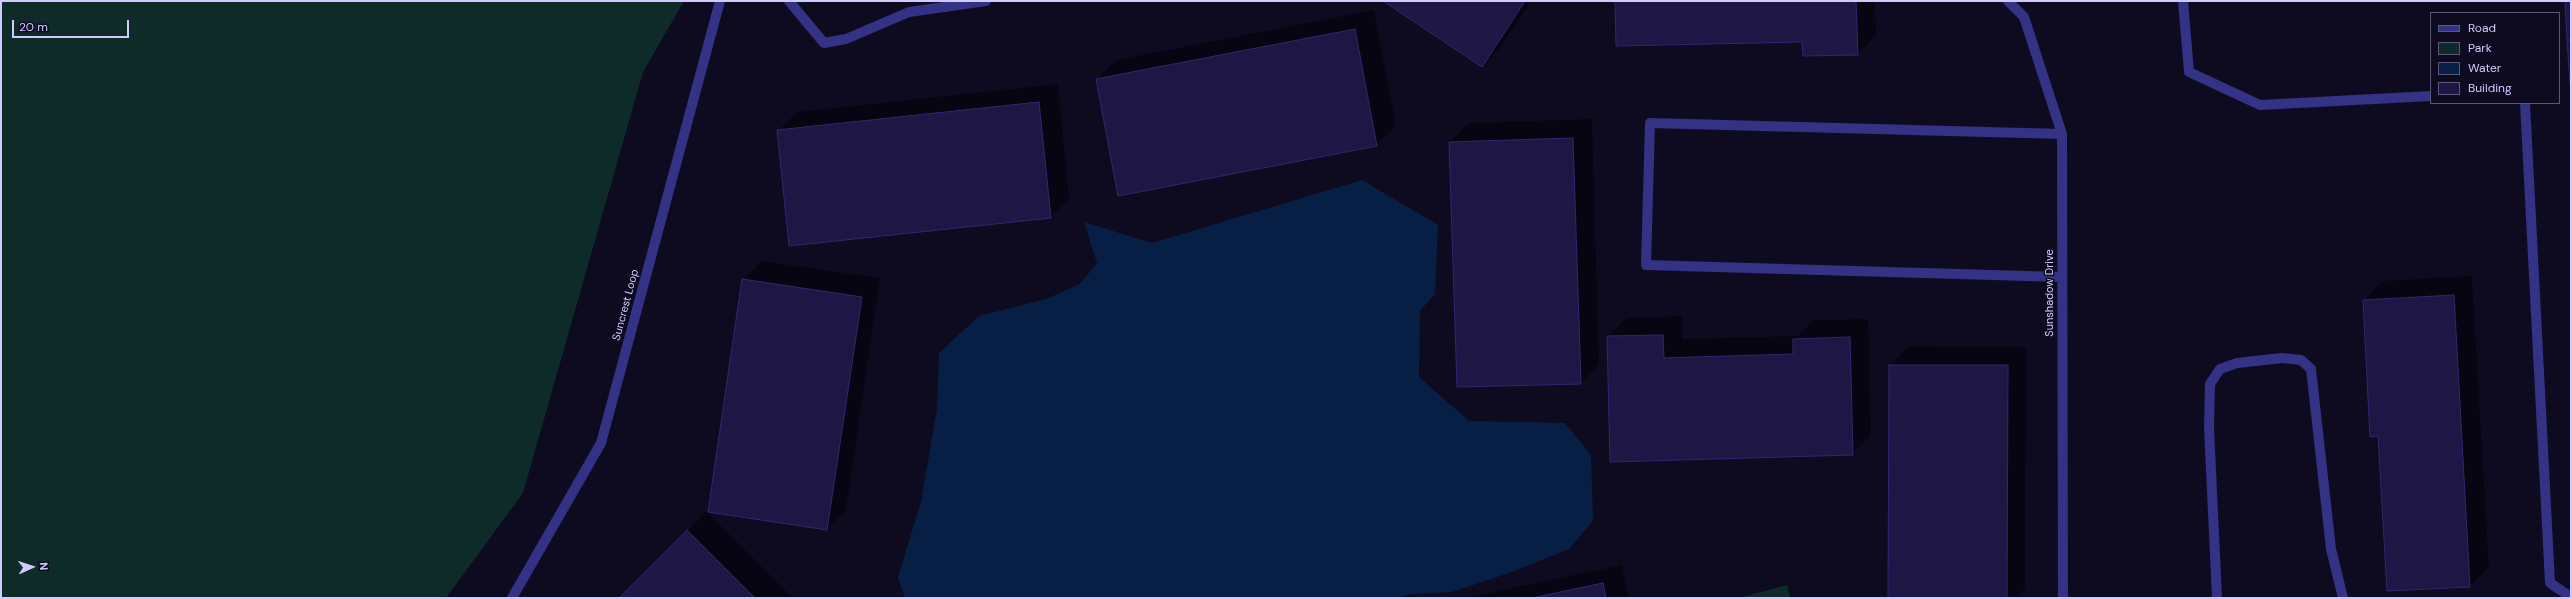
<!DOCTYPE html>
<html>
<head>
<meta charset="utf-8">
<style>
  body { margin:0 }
  #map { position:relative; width:2572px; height:599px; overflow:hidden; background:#0e0b21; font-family:"DM Sans",sans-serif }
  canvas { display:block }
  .frame { position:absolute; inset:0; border:2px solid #d0cbff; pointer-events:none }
  .legend { position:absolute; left:2430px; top:12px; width:130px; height:92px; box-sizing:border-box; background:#0e0b21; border:1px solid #5c587a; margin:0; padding:5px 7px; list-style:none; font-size:12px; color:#d0cbff }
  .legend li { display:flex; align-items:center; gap:8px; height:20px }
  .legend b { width:20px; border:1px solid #5c587a }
  .north { position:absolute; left:12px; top:547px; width:40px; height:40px; -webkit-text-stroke:3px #0e0b21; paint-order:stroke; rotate:87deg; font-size:11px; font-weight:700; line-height:16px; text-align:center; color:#d0cbff }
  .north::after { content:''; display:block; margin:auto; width:14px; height:18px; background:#d0cbff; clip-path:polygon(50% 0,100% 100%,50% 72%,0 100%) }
  .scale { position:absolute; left:12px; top:20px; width:117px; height:18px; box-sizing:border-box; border:2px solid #d0cbff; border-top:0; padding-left:5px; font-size:12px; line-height:14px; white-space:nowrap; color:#d0cbff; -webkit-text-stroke:3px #0e0b21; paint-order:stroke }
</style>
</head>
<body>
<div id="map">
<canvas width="2572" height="599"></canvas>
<div class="frame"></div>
<ul class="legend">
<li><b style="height:5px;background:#333284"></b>Road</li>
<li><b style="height:11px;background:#0e2b2a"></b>Park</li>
<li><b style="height:11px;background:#071f44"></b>Water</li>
<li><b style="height:11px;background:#1e1644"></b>Building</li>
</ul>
<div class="north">N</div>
<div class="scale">20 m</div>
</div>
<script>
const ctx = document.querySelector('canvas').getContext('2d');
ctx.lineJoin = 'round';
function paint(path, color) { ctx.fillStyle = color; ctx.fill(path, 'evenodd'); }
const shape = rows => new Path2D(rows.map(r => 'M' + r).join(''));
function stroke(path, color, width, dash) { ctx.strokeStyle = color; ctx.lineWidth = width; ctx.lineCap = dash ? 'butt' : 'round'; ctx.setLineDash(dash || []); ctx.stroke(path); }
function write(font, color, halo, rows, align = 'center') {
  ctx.font = font + ' "DM Sans",sans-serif'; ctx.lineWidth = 3; ctx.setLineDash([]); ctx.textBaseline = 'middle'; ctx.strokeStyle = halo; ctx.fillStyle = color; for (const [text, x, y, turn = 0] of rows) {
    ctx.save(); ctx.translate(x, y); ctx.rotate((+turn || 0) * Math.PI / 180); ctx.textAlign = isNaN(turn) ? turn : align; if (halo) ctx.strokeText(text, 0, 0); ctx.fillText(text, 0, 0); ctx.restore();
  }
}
const green = shape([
  [1,1,684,1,643,72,523,493,446,598,1,598],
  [1787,585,1790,598,1739,598]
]);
const water = shape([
  [1362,180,1438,225,1435,294,1420,311,1419,377,1469,421,1565,423,1591,455,1593,521,1569,549,1512,572,1452,592,1412,594,1392,598,905,598,898,577,921,502,937,409,939,353,979,316,1046,299,1080,284,1097,263,1084,222,1152,243]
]);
const shadow = shape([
  [1384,1,1531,1,1501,47,1482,66],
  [1616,1,1875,1,1876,36,1857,54],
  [1374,10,1396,126,1377,145,1119,195,1097,79,1116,60],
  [1058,84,1069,198,1051,217,778,131,797,112],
  [1592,119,1599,364,1581,383,1450,142,1469,123],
  [762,261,880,278,846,510,827,529,743,280],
  [2472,276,2489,567,2470,586,2364,300,2382,281],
  [1682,316,1682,339,1798,336,1813,320,1868,319,1871,435,1852,454,1608,336,1627,318],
  [1909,346,2026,347,2025,589,2016,598,1889,598,1890,365],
  [706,511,793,598,620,598],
  [1622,565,1629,598,1464,598]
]);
const building = shape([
  [1383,1,1525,1,1482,67,1383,1],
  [1615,1,1856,1,1858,55,1803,56,1802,42,1616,46,1615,1],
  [2565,1,2571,1,2571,40,2567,40,2565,1],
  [1355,29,1377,146,1118,196,1096,79,1355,29],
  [2567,40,2571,40,2571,97,2567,40],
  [1039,102,1051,218,789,246,777,130,1039,102],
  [1573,138,1581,384,1457,387,1449,142,1573,138],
  [742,279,862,297,827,530,708,512,742,279],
  [2454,295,2470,587,2387,591,2378,436,2370,437,2363,300,2454,295],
  [1663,335,1664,358,1793,354,1793,339,1850,337,1853,455,1610,462,1607,336,1663,335],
  [1889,365,2008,365,2007,598,1888,598,1889,365],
  [687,530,755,598,619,598,687,530],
  [1603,583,1606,598,1532,598,1603,583]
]);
const minor = shape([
  [789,1,824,43,846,39,909,12,986,1],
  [2008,1,2024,17,2062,134,2063,598],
  [2183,1,2189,72,2260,105,2431,96],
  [2525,103,2550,583,2571,597],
  [2062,134,1650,123,1646,265,2062,277],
  [512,598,601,443,720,1],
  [2217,598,2209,428,2210,384,2220,369,2237,363,2282,358,2301,360,2311,369,2331,549,2343,598]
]);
const streetNames = [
  ["Sunshadow Drive",2050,293,-90],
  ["Suncrest Loop",626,305,-75]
];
paint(green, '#0e2b2a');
paint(water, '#071f44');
paint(shadow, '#0007');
paint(building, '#1e1644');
stroke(building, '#332671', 1);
stroke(minor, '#333284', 10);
write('11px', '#d0cbff', '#0e0b21', streetNames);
</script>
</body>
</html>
